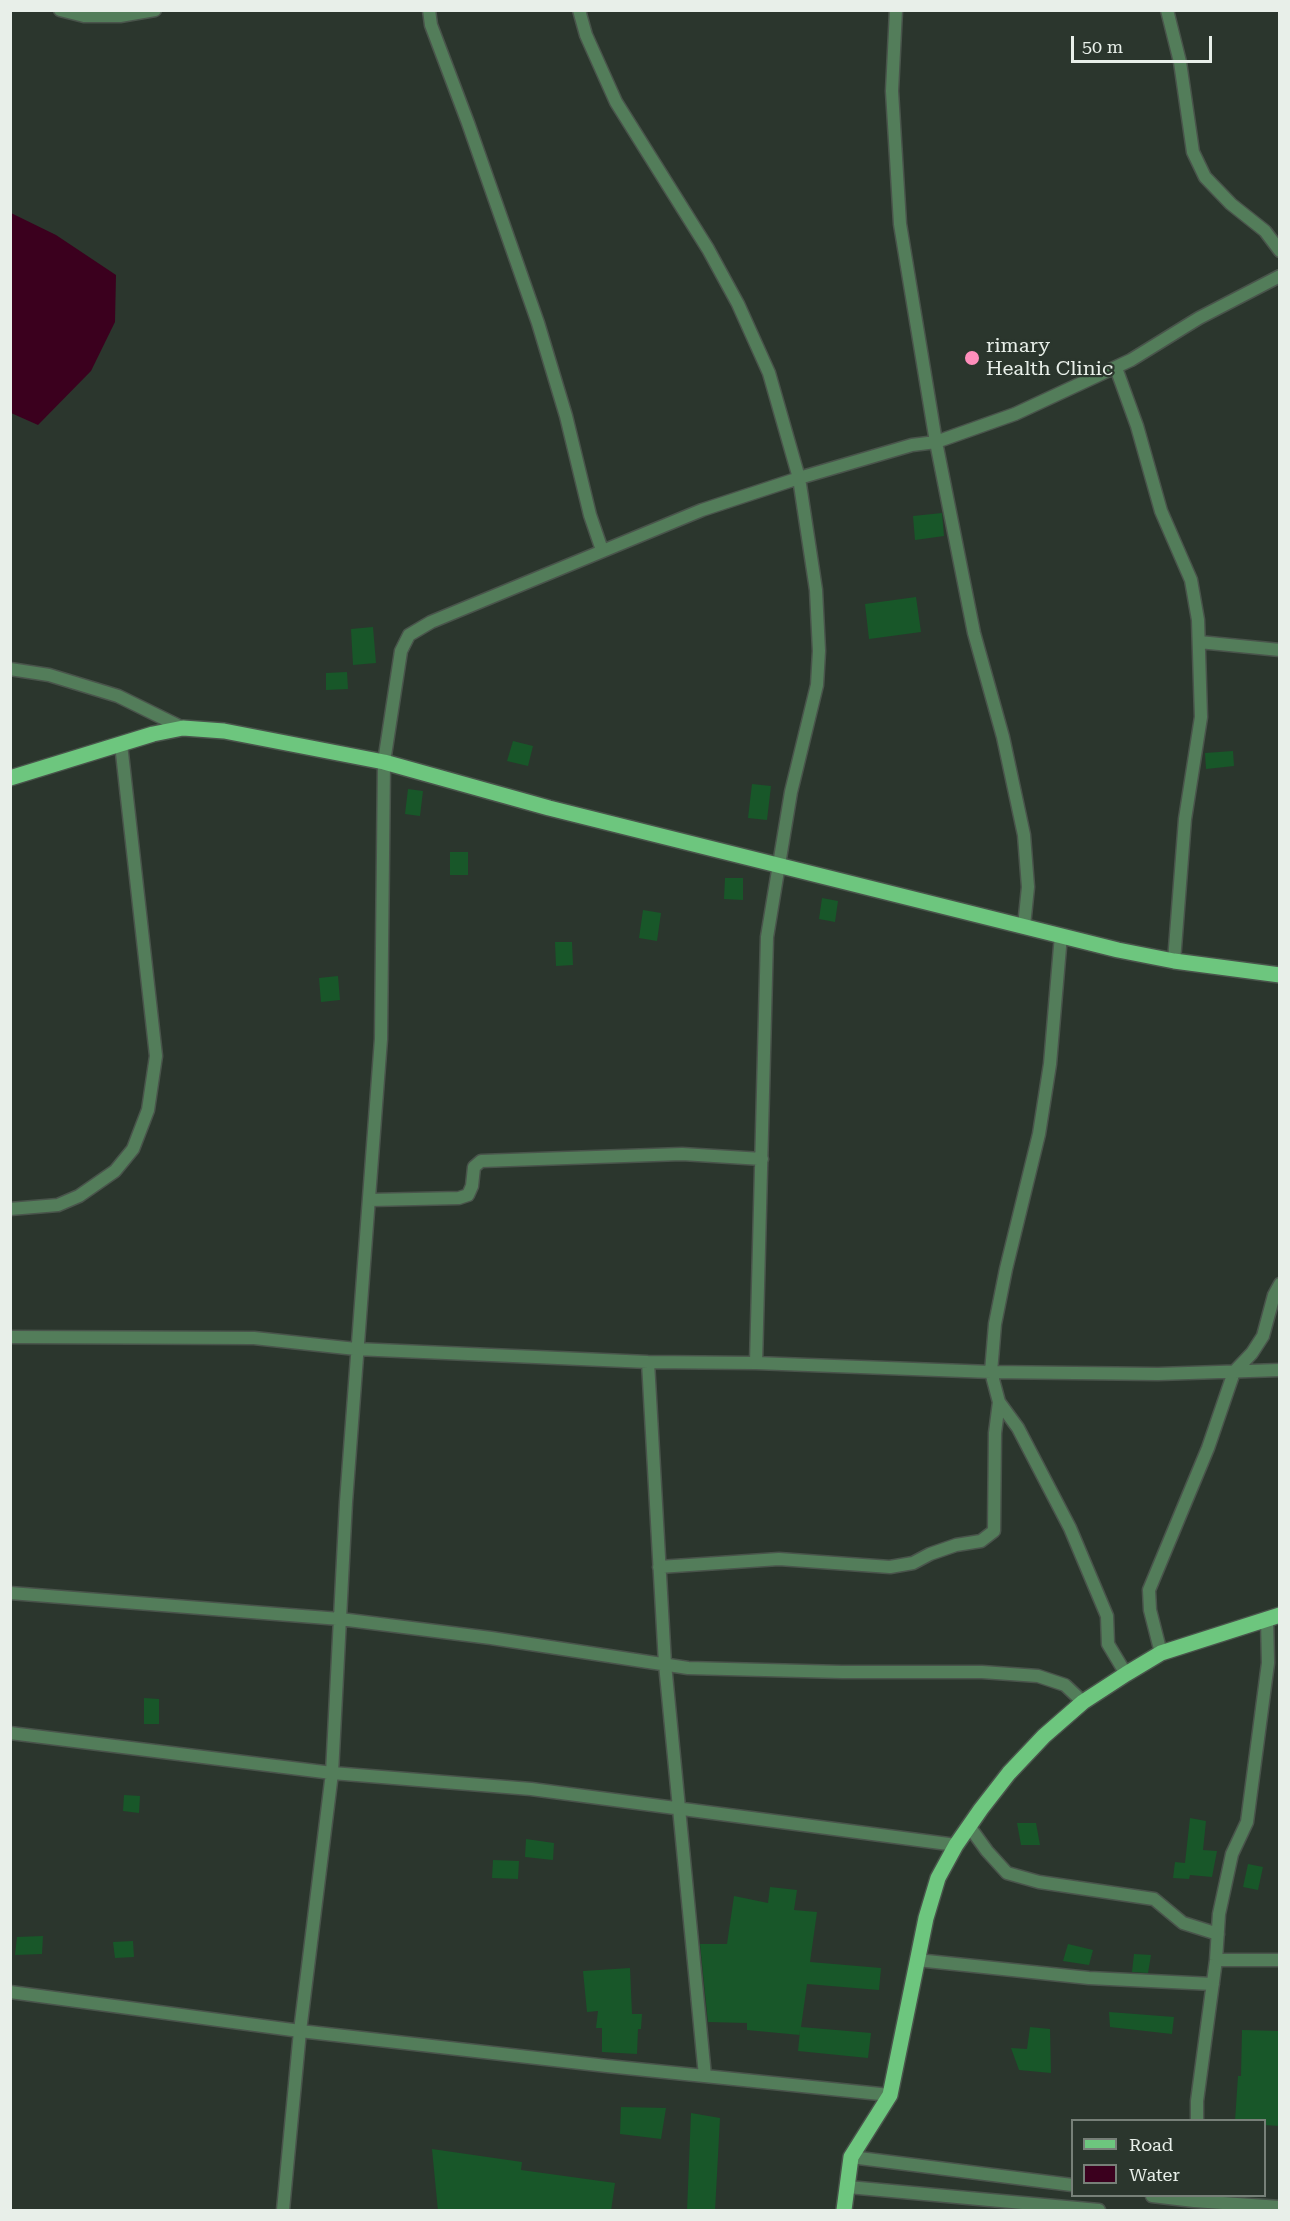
<!DOCTYPE html>
<html>
<head>
<meta charset="utf-8">
<style>
  body { margin:0 }
  #map { position:relative; width:1290px; height:2221px; overflow:hidden; background:#2b362d; font-family:"Roboto Serif",serif }
  canvas { display:block }
  .frame { position:absolute; inset:0; border:12px solid #e8efe9; pointer-events:none }
  .legend { position:absolute; left:1071px; top:2119px; width:195px; height:78px; box-sizing:border-box; background:#2b362d; border:2px solid #778078; margin:0; padding:8px 10px; list-style:none; font-size:18px; color:#e8efe9 }
  .legend li { display:flex; align-items:center; gap:12px; height:30px }
  .legend b { width:30px; border:2px solid #778078 }
  .scale { position:absolute; left:1071px; top:36px; width:141px; height:27px; box-sizing:border-box; border:3px solid #e8efe9; border-top:0; padding-left:8px; font-size:18px; line-height:21px; white-space:nowrap; color:#e8efe9; -webkit-text-stroke:4px #2b362d; paint-order:stroke }
</style>
</head>
<body>
<div id="map">
<canvas width="1290" height="2221"></canvas>
<div class="frame"></div>
<ul class="legend">
<li><b style="height:8px;background:#6dc67e"></b>Road</li>
<li><b style="height:16px;background:#3b001e"></b>Water</li>
</ul>
<div class="scale">50 m</div>
</div>
<script>
const ctx = document.querySelector('canvas').getContext('2d');
ctx.lineJoin = 'round';
function paint(path, color) { ctx.fillStyle = color; ctx.fill(path, 'evenodd'); }
const shape = rows => new Path2D(rows.map(r => 'M' + r).join(''));
function stroke(path, color, width, dash) { ctx.strokeStyle = color; ctx.lineWidth = width; ctx.lineCap = dash ? 'butt' : 'round'; ctx.setLineDash(dash || []); ctx.stroke(path); }
function write(font, color, halo, rows, align = 'center') {
  ctx.font = font + ' "Roboto Serif",serif'; ctx.lineWidth = 4.5; ctx.setLineDash([]); ctx.textBaseline = 'middle'; ctx.strokeStyle = halo; ctx.fillStyle = color; for (const [text, x, y, turn = 0] of rows) {
    ctx.save(); ctx.translate(x, y); ctx.rotate((+turn || 0) * Math.PI / 180); ctx.textAlign = isNaN(turn) ? turn : align; if (halo) ctx.strokeText(text, 0, 0); ctx.fillText(text, 0, 0); ctx.restore();
  }
}
const water = shape([
  [11,213,56,235,116,275,115,322,91,371,38,425,11,413]
]);
const building = shape([
  [942,513,944,536,915,540,913,516],
  [916,597,921,632,869,639,865,604],
  [373,627,376,663,353,665,351,629],
  [347,672,348,689,326,690,326,673],
  [513,741,533,746,528,766,507,761],
  [1233,751,1234,766,1206,769,1205,753],
  [752,784,771,786,767,820,748,818],
  [408,789,423,791,420,816,405,814],
  [450,852,468,852,468,875,450,875],
  [725,878,743,878,743,900,724,899],
  [822,898,838,901,835,922,819,919],
  [643,910,661,913,657,941,639,938],
  [555,942,572,942,573,965,556,966],
  [338,976,340,1000,321,1002,319,978],
  [144,1698,159,1699,159,1724,144,1724],
  [124,1795,140,1796,139,1813,123,1811],
  [1190,1818,1206,1821,1203,1850,1217,1851,1212,1877,1190,1875,1189,1879,1173,1878,1175,1862,1185,1863],
  [1017,1823,1036,1823,1040,1845,1021,1845],
  [526,1839,554,1843,553,1860,525,1857],
  [493,1860,519,1861,518,1879,492,1878],
  [1248,1864,1263,1867,1258,1890,1243,1887],
  [770,1887,797,1890,794,1910,817,1912,810,1962,881,1968,879,1990,807,1984,801,2027,871,2033,868,2058,798,2051,800,2031,800,2035,747,2030,747,2023,708,2022,700,1944,727,1944,734,1896,768,1903],
  [43,1936,42,1954,15,1955,17,1937],
  [133,1941,134,1957,115,1958,113,1942],
  [1068,1944,1093,1950,1089,1965,1063,1961],
  [1134,1954,1151,1955,1148,1973,1132,1972],
  [630,1968,632,2014,642,2014,641,2029,638,2029,637,2054,602,2052,602,2028,596,2028,598,2011,587,2012,583,1971],
  [1109,2012,1174,2017,1172,2034,1110,2027],
  [1030,2027,1050,2029,1051,2073,1019,2070,1011,2048,1027,2049],
  [1242,2030,1280,2031,1280,2126,1264,2125,1264,2121,1235,2121,1238,2076,1241,2076],
  [621,2107,666,2108,661,2139,620,2134],
  [691,2113,720,2118,715,2211,687,2211],
  [432,2149,522,2162,521,2170,615,2183,611,2211,438,2211]
]);
const minor = shape([
  [60,10,84,16,120,16,155,10],
  [429,10,431,25,468,123,538,323,566,416,590,515,602,550],
  [579,10,586,35,616,102,708,249,738,304,769,373,799,478,816,590,819,651,817,685,791,792,767,937,756,1363],
  [896,10,892,91,900,224,936,442,974,633,1003,737,1024,835,1028,887,1024,926],
  [1167,10,1180,62,1193,152,1205,177,1231,204,1265,231,1280,251],
  [1116,368,1137,426,1161,511,1191,580,1198,620,1201,717,1185,819,1174,961],
  [1199,642,1280,650],
  [10,669,49,675,118,696,183,728],
  [1061,935,1050,1064,1039,1134,1006,1269,995,1324,991,1372,999,1402,1018,1428,1070,1528,1107,1616,1108,1644,1126,1674],
  [370,1200,459,1198,468,1195,472,1186,474,1167,481,1161,682,1154,762,1159],
  [10,1209,58,1205,79,1196,115,1171,133,1149,148,1110,156,1056,121,744],
  [10,1337,254,1338,356,1349,648,1362,756,1363,991,1372,1158,1374,1280,1370],
  [648,1362,665,1664,705,2076],
  [659,1567,779,1559,890,1567,913,1563,930,1554,956,1545,981,1541,994,1531,995,1433,999,1402],
  [10,1593,340,1619,491,1638,688,1668,842,1672,982,1672,1038,1676,1065,1685,1083,1702],
  [1161,1653,1150,1610,1149,1590,1208,1448,1234,1372,1252,1353,1263,1336,1274,1295,1280,1284],
  [10,1733,332,1773,531,1789,956,1845],
  [969,1826,987,1851,1007,1873,1039,1882,1154,1899,1183,1923,1218,1934],
  [917,1960,1089,1978,1213,1984],
  [1216,1960,1280,1960],
  [10,1992,300,2031,607,2066,890,2095],
  [1197,2120,1197,2101,1216,1960,1219,1914,1232,1854,1247,1822,1268,1663,1267,1619],
  [283,2210,300,2031,332,1773,346,1502,381,1039,384,762,401,651,409,635,431,622,702,510,799,478,912,445,936,442,1015,414,1131,360,1199,318,1280,276]
]);
const tertiary = shape([
  [851,2157,1072,2185],
  [848,2187,1099,2210],
  [1152,2196,1194,2201,1280,2207]
]);
const primary = shape([
  [10,778,153,734,183,728,224,731,384,762,549,808,1118,950,1174,961,1280,975],
  [844,2210,851,2157,890,2095,926,1918,938,1878,956,1845,981,1809,1009,1773,1044,1736,1083,1702,1126,1674,1161,1653,1280,1615]
]);
const markers = [
  [972,358,8,"#fe8ebb"]
];
const poiNames = [
  ["rimary",986,346],
  ["Health Clinic",986,369]
];
paint(water, '#3b001e');
paint(building, '#185729');
stroke(minor, '#49544b', 15);
stroke(tertiary, '#49544b', 15);
stroke(primary, '#49544b', 18);
stroke(minor, '#537d5a', 12);
stroke(tertiary, '#537d5a', 12);
stroke(primary, '#6dc67e', 15);
for (const [x, y, r, color] of markers) { const dot = new Path2D(); dot.arc(x, y, r, 0, 2 * Math.PI); ctx.fillStyle = color; ctx.fill(dot); stroke(dot, '#2b362d', 2); }
write('20px', '#e8efe9', '#2b362d', poiNames, 'left');
</script>
</body>
</html>
